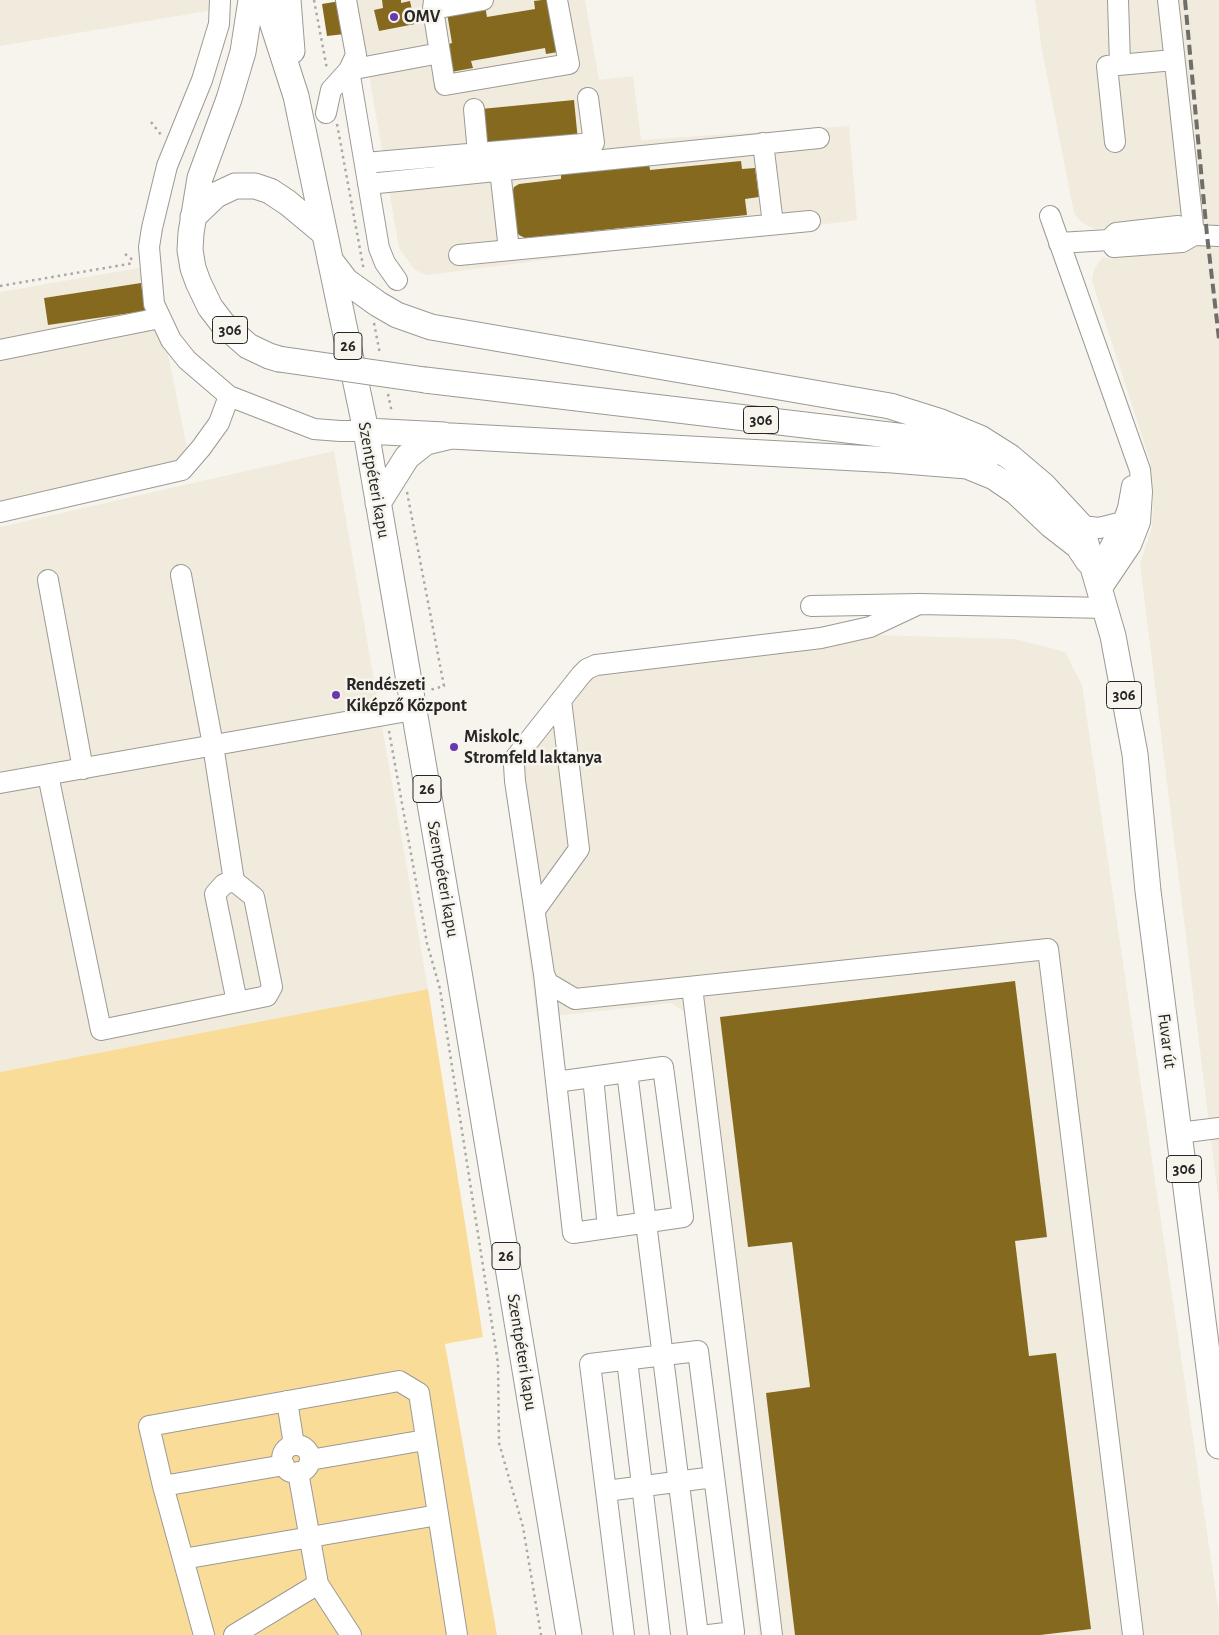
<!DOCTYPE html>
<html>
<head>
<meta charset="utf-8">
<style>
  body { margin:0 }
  canvas { display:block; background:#f7f4ee }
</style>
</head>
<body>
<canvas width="1219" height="1635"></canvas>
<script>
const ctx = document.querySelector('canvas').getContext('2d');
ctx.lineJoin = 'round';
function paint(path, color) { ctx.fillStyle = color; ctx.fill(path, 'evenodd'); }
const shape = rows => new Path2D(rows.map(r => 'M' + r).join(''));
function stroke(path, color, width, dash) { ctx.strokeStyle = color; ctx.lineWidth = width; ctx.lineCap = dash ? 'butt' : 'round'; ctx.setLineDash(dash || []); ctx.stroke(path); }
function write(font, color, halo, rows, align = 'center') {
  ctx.font = font + ' "Alegreya Sans",sans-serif'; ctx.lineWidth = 5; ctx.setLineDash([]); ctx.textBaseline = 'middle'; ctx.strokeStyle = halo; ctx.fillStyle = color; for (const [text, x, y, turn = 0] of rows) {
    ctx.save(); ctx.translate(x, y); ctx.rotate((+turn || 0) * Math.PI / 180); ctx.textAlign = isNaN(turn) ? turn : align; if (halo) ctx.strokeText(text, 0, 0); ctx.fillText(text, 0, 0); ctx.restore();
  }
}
const built = shape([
  [0,0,218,0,219,9,0,46],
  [356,0,585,0,599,80,633,76,641,140,849,126,857,220,427,275,415,270,399,248],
  [1035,0,1219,0,1219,1204,1140,564,1152,527,1153,502,1150,461,1092,281,1094,269,1103,257,1112,259,1109,228,1094,229,1081,222,1074,213,1042,50],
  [150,266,190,463,0,505,0,292],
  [334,451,428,989,0,1072,0,527],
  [872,635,1015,639,1065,652,1082,685,1219,1614,1219,1635,759,1635,686,1013,671,1003,537,1018,504,759,585,662]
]);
const green = shape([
  [428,989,483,1337,445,1344,497,1635,0,1635,0,1072]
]);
const building = shape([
  [382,0,401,0,401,3,410,1,415,24,379,31,374,10,383,8],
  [542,0,549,0,558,52,546,54,545,48,471,61,473,68,451,72,446,45,452,43,447,13,485,6,487,17,535,9,534,1],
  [340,1,345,34,327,36,322,4],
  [574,100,578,141,485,150,481,109],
  [741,161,742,169,755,168,759,197,745,199,747,215,525,238,519,235,516,230,512,193,514,187,519,184,561,179,561,171,649,163,650,170],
  [141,283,145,311,48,325,44,298],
  [1015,981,1047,1237,1015,1241,1029,1356,1056,1353,1091,1629,1040,1635,795,1635,766,1393,810,1387,792,1242,748,1247,720,1017]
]);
const path = shape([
  [314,0,327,69],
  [151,122,162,136],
  [337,124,364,271],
  [125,254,134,261],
  [0,286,134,263],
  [374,323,380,354],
  [388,394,392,413],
  [407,492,444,686,430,690],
  [389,731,427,943,440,989,498,1363,499,1443,523,1527,541,1635]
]);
const minor = shape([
  [220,0,219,24,202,80,167,166,152,228,149,247,154,304,171,340,187,360,229,396,314,429,340,431,366,431],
  [434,0,433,9,445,85,569,64,557,0],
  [1118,0,1120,64],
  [1168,0,1194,235],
  [433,9,483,0],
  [349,70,379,248,385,263,397,280],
  [349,70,440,53],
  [474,109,478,153],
  [326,113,331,90,349,70,356,55,346,0],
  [1115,142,1107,66,1174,60],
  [763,143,773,224],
  [365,163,594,143,588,98],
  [500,170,509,250],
  [368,184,819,138],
  [1050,216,1140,470,1142,492,1140,522,1131,545,1100,591],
  [1109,240,1114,247,1182,242,1194,235],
  [1059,243,1109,240,1116,233,1178,226,1194,235,1219,236],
  [459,255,810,221],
  [0,350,160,318],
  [0,512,182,470,201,448,219,423,229,396],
  [1081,526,1099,528,1123,522],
  [1096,574,1123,522,1128,508,1132,486],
  [181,575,213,745,234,881],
  [48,580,83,769],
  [919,604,870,627,821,638,596,665,587,669,581,675,516,757,514,765,515,781,544,974,548,983,575,999,1048,949,1133,1635],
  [811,606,919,604,1106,608],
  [48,775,101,1030,267,996,272,987,254,897,234,881,224,884,215,894,237,1002],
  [0,783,413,710],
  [535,910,579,849,561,700],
  [544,974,573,1233,683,1217,663,1067,556,1082],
  [692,987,772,1635],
  [627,1072,698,1635],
  [593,1077,608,1228],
  [1179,1133,1219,1128],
  [627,1360,660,1635],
  [287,1401,294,1445],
  '282 1459a14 14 0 1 1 28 0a14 14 0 1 1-28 0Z',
  [310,1460,425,1440],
  [163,1486,149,1426,399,1381,419,1393,457,1635],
  [606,1491,714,1477],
  [183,1559,438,1515],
  [318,1584,351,1635],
  [204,1635,163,1486,284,1465],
  [234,1635,318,1584,298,1472],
  [624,1635,590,1364,698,1351,734,1632,709,1635]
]);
const major = shape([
  [251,0,243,52,229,99,200,178,191,233,190,250,193,268,198,282,210,307,223,324,248,346,269,356,279,359],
  [265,0,296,96,366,431,458,966,569,1635],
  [288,0,292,51],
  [193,217,216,195,235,186,255,186,270,191,288,203,324,233],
  [330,260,346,281,378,304,397,315,431,327,890,406,941,422,980,438,1010,457,1043,485,1081,526,1113,636,1135,754,1148,891,1219,1446],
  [425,380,906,437,954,447,987,458],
  [366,431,444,435],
  [378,503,407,457,426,442,451,436,893,460,967,466,994,477,1016,492,1051,525,1078,546,1088,561]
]);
const rail = shape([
  [1185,0,1207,235,1219,339]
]);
const majorBridge = shape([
  [279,359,425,380]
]);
const markers = [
  [394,17,5,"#6738b0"],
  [336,695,5,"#6738b0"],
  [454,747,5,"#6738b0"]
];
const shields = [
  [230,330,35],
  [348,346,28],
  [761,420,35],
  [1124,695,35],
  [427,789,28],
  [1184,1169,35],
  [506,1256,28]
];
const shieldNames = [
  ["306",230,330],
  ["26",348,346],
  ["306",761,420],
  ["306",1124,695],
  ["26",427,789],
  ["306",1184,1169],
  ["26",506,1256]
];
const poiNames = [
  ["OMV",404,17],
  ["Rendészeti",346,685],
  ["Kiképző Központ",346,706],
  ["Miskolc,",464,737],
  ["Stromfeld laktanya",464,758]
];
const streetNames = [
  ["Szentpéteri kapu",374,480,80],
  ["Szentpéteri kapu",443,879,80],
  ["Fuvar út",1167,1041,83],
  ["Szentpéteri kapu",522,1352,81]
];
paint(built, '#f1ebdd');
paint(green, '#fadc99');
paint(building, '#85691f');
stroke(minor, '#9c9a94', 22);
stroke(major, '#9c9a94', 27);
stroke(path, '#aaa8a3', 2.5, [2.5, 4]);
stroke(minor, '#fff', 20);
stroke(major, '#fff', 25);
stroke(rail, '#6f6e6a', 4, [10, 5]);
stroke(majorBridge, '#9c9a94', 27, []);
stroke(majorBridge, '#fff', 25);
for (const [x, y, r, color] of markers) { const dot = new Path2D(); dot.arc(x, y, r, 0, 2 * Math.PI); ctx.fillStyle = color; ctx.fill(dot); stroke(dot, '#f7f4ee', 2); }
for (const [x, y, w] of shields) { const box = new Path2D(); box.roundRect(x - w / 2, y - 13.5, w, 27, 4); ctx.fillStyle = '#f7f4ee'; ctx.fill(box); stroke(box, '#272624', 1); }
write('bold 16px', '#272624', null, shieldNames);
write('bold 18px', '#272624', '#f7f4ee', poiNames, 'left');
write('18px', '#272624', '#f7f4ee', streetNames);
</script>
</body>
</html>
